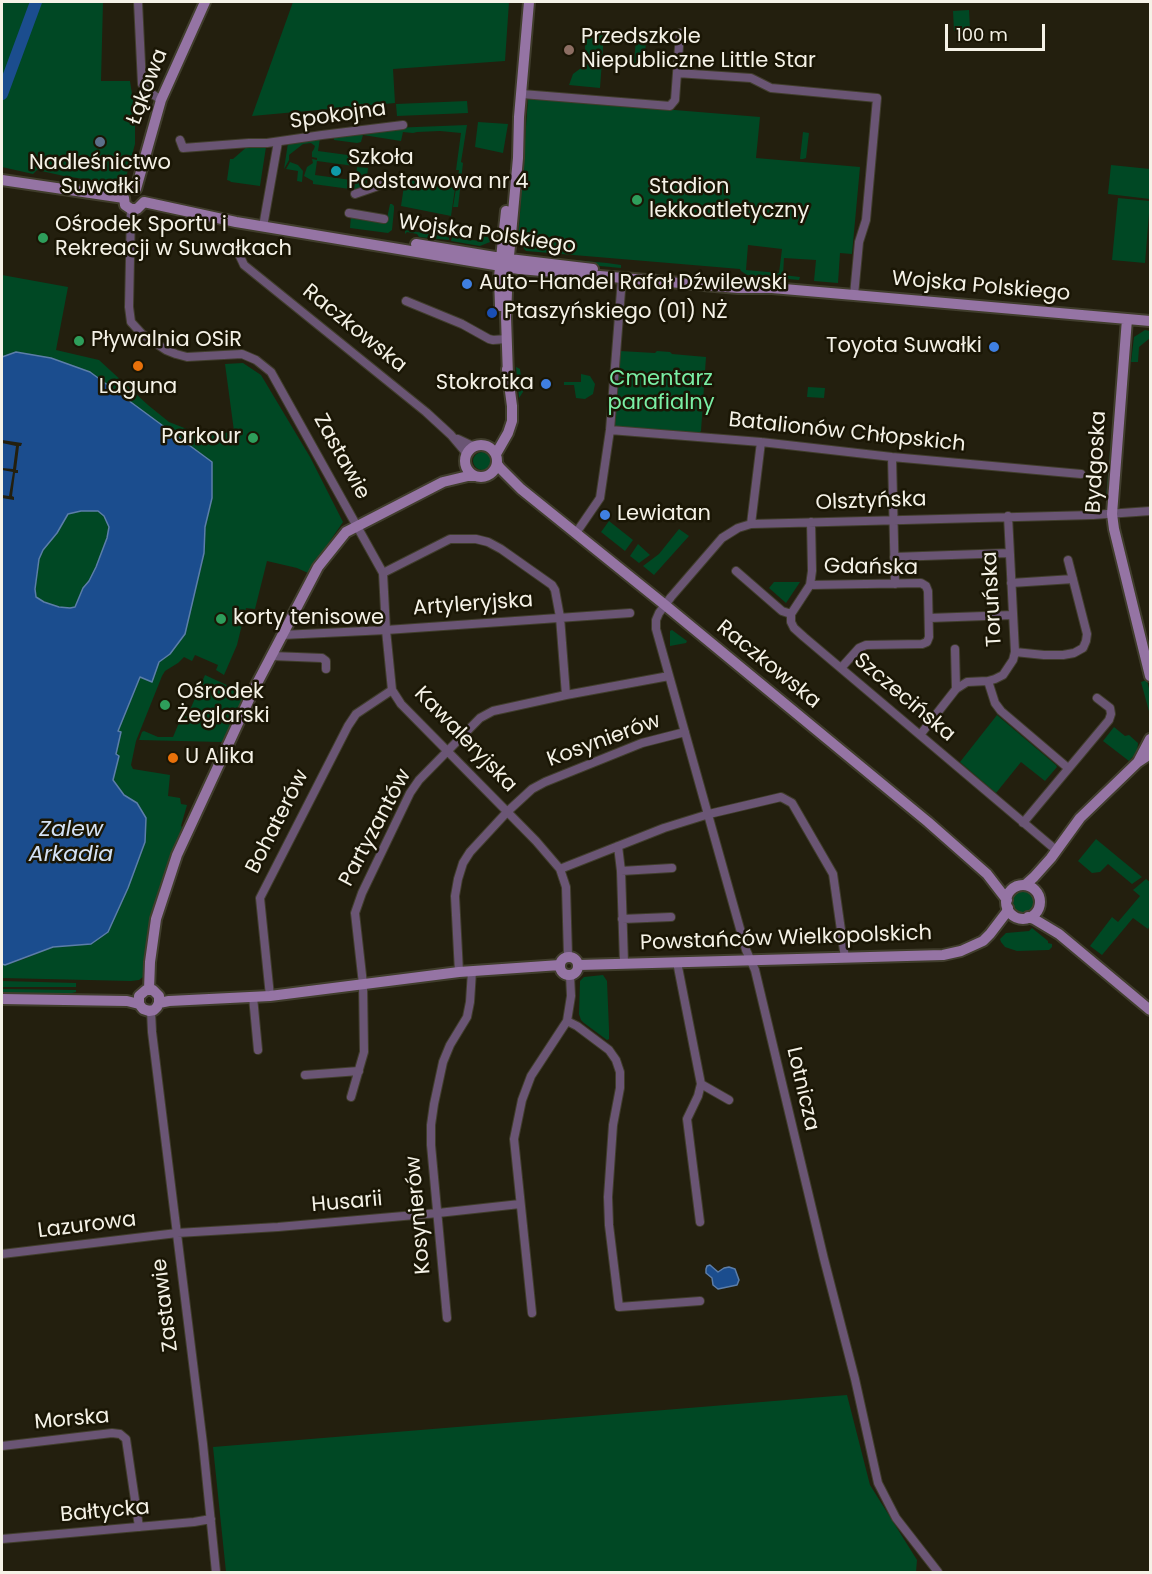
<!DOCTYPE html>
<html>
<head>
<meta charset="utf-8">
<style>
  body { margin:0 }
  #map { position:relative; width:1152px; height:1574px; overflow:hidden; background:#231f0e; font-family:Poppins,sans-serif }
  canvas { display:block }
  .frame { position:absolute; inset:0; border:3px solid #f5f2e7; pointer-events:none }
  .scale { position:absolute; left:945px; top:24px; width:100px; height:27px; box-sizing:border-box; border:3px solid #f5f2e7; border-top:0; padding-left:8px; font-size:18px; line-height:21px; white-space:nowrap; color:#f5f2e7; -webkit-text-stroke:4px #1a1605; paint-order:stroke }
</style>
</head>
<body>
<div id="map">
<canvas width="1152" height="1574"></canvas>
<div class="frame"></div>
<div class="scale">100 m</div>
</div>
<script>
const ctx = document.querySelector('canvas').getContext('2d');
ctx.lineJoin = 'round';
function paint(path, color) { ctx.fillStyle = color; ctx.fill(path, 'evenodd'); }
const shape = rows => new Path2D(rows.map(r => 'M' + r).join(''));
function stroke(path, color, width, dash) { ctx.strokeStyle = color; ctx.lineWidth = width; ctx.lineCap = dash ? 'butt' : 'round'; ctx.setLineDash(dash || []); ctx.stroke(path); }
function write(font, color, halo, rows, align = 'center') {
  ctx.font = font + ' Poppins,sans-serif'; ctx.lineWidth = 5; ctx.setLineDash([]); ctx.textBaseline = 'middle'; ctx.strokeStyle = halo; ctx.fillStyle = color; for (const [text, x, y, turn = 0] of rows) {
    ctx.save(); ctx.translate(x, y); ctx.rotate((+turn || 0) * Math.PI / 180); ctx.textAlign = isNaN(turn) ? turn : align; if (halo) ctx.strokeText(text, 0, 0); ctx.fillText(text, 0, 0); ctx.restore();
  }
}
const green = shape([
  [2,2,103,2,101,81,130,81,135,114,135,144,124,185,64,176,37,170,33,174,2,167],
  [293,2,509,2,505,61,393,69,395,103,252,116],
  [969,10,970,29,954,31,953,11],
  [585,32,604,34,600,88,569,85,573,74,581,68,585,61],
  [636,39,646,40,645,57,638,63,634,63],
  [528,98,760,117,756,158,860,167,852,254,840,253,838,283,814,281,816,260,784,258,783,275,800,277,799,280,747,275,741,271,740,269,526,251,518,242],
  [748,245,782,249,779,273,746,270],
  [467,101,468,113,397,116,396,104],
  [478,122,508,124,503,153,475,147],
  [467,125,461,162,463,163,458,207,453,207,459,170,456,170,461,133,440,131,417,132,413,133,403,132,401,141,363,135,361,142,357,143,334,140,334,138,329,137,391,128],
  [803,132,809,133,806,158,803,159,800,159],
  [326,136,328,139,320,138,318,151,355,156,354,166,317,161,315,175,351,180,350,189,313,184,313,181,304,176,307,167,313,163,312,159,317,160,317,158,312,157,312,152,314,149,315,146,311,143,303,144,289,155,289,160,284,169,288,143,309,141,316,137],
  [249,145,253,147,266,147,260,186,231,182,230,181,227,180,230,159,233,159],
  [290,162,298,165,303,171,302,182,297,181,298,171,286,169],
  [1111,165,1150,169,1150,199,1108,194],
  [357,167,368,168,366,187,354,191],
  [405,179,455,188,451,216,401,206],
  [1118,198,1150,201,1145,263,1112,260],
  [390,204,392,204,394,206,394,210,392,230,388,233,350,228,351,216,386,223],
  [405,230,449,237,449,240,419,237,417,234,407,232,405,234],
  [480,236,488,237,490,242,480,246,451,241,452,237,479,241],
  [528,256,607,263,621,265,621,268,526,259],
  [2,275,68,287,56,350,99,360,148,405,169,422,192,431,216,435,234,431,225,364,243,363,261,375,310,457,343,522,308,573,297,568,267,561,255,609,246,608,237,645,224,675,216,670,218,665,195,655,192,661,184,657,178,663,165,671,162,676,136,741,131,765,133,769,170,775,168,796,180,798,181,804,187,805,181,826,182,827,171,856,151,918,144,958,143,977,139,980,131,981,2,978,2,964,5,965,24,959,53,947,91,944,108,932,128,888,145,842,137,803,124,795,113,780,119,756,116,755,121,733,118,731,140,677,152,682,159,662,170,654,201,569,204,553,205,527,212,498,16,352,2,357],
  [1145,330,1150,331,1150,338,1139,347,1138,362,1131,362,1134,337],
  [620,351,655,353,657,351,670,352,672,354,706,357,701,431,698,434,616,427,614,424],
  [516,367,520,369,521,377,528,377,528,381,522,382,523,392,519,398],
  [581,374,590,376,595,384,593,394,585,399,576,398,574,385,564,385,564,382,581,382],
  [1116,380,1118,381,1109,498,1106,497],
  [808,387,825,388,824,398,807,397],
  '473 461a9 9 0 1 1 18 0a9 9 0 1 1-18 0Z',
  [81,511,98,511,104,516,109,527,107,538,96,567,89,581,83,588,75,607,70,608,59,607,44,602,36,597,35,589,39,559,43,550,57,533,68,514],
  [609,521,633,540,625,551,601,532],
  [679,529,689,536,654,575,643,566,659,554],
  [638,544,650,555,639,563,630,556],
  [774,582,800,582,786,603,769,588],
  [672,630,687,641,686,643,670,646,670,631],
  [205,675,246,694,222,742,139,740,142,732,144,731,158,737,173,737,181,718,184,716,195,718,196,715,191,712,190,710],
  [1147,680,1150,693,1150,715,1141,682],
  [997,715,1056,765,1057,767,1045,781,1021,762,996,793,960,762],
  [1114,727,1125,736,1129,735,1138,743,1137,752,1129,761,1103,741],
  [1096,839,1142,877,1132,884,1108,864,1100,872,1092,873,1078,861],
  [1146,879,1150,882,1150,925,1148,929,1133,918,1102,955,1090,946,1112,917,1118,922,1140,896,1133,890],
  '1008 901a16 16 0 1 1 32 0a16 16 0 1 1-32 0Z',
  [1032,928,1048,941,1048,943,1052,944,1052,947,1049,950,1017,951,1005,947,1001,942,1000,939,1006,933,1029,931],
  [603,975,607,981,609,1029,609,1039,607,1040,584,1023,581,1020,579,1014,580,981,584,977],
  [2,981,76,983,76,987,2,987],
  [2,989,76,990,76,992,65,995,10,994,2,994],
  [847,1395,870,1485,917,1560,916,1572,226,1572,213,1447]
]);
const water = shape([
  [16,352,51,358,90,372,212,462,212,498,205,527,204,553,185,634,170,654,159,662,152,682,140,677,118,731,121,732,116,754,119,756,113,780,124,795,137,803,146,818,145,842,128,888,108,932,91,944,53,947,5,965,2,964,2,357,16,352],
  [81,511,98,511,104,516,109,527,107,538,96,567,89,581,83,588,75,607,70,608,59,607,44,602,36,597,35,589,39,559,43,550,57,533,68,514,81,511],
  [710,1265,718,1272,724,1268,729,1267,735,1269,739,1280,737,1285,718,1289,713,1285,712,1278,706,1273,706,1269,707,1266,710,1265]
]);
const pier = shape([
  [2,440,22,443,21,446,19,446,16,470,18,470,18,473,15,473,12,496,14,497,14,500,2,498,2,495,9,496,13,472,2,470,2,468,13,469,16,446,2,443]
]);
const river = shape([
  [2,94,36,2]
]);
const street = shape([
  [138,2,142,84,145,89,161,100],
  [680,33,677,73,751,78,771,88,877,98,866,220,859,242,854,295],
  [522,94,670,106,675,100,677,73],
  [180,140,183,148,249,143,267,143,322,135,403,125],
  [355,194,381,185],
  [131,209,129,307,131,322,142,334,166,350,176,354,187,357,242,354,256,360,271,372,383,573,386,630,392,690,401,704,536,841,560,869,566,887,568,956],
  [349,213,384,219],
  [264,221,278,142],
  [237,250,244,265,426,412,451,435,467,454],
  [406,301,462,324,489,339,493,340,507,339],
  [610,430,761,442,892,457,1081,474],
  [458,439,475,447],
  [892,457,895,584],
  [751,524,761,442],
  [576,533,600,498,610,430,622,278],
  [894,557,1009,553],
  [736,571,782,611,791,614,791,622,794,628,804,637,1056,850],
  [383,573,450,539,476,539,488,542,501,549,552,585,555,590,560,617,566,695],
  [1011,583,1073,579],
  [810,585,921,583,926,586,928,591,929,637,927,642,922,644,866,645,859,648,841,668],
  [791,614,810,585,812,571,811,522],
  [929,618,1013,615],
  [282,635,386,630,630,613],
  [955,649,956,689],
  [1015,652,1044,655,1063,655,1074,653,1083,648,1086,641,1087,634,1068,560],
  [272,656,322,658,326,661,326,669],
  [988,681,995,703,1001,711,1068,768],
  [920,735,956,689,967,682,988,681,995,679,1003,675,1013,660,1015,652,1008,516],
  [1023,823,1109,720,1111,714,1110,708,1097,698],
  [618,846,621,871,624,963],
  [560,869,664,828,709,814,781,797,792,803,833,874,845,958],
  [621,871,672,868],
  [622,919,671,917],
  [677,962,701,1084,698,1096,687,1119,700,1222],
  [459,972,455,896,458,879,463,863,470,852,507,812,532,789,545,782,642,743,685,732],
  [270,996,260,898,348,726,356,714,392,690],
  [253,997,258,1050],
  [151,1011,152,1032,203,1444,216,1572],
  [567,1021,577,1026,609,1050,616,1060,620,1072,620,1088,613,1125,608,1197,609,1225,619,1307,700,1301],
  [305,1075,359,1071],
  [701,1084,729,1100],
  [351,1097,364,1052,363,984,355,913,362,893,410,793,419,780,480,718,493,711,566,695,669,676],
  [2,1254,177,1233,278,1227,438,1213,520,1204],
  [532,1313,514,1139,522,1100,531,1076,567,1021,571,996,570,975],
  [447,1318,431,1145,431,1125,434,1104,443,1062,450,1045,467,1017,470,1002,472,971],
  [2,1446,112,1433,120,1434,126,1439,139,1527],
  [2,1539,194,1522,211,1519],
  [938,1572,896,1518,878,1483,855,1379,824,1259,755,970,746,950,656,629,656,620,659,613,671,597,722,538,738,528,751,524,1093,515,1150,511]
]);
const secondary = shape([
  [2,180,124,198],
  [136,189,161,100,205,2],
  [124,198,125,205,131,209,137,209,144,202],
  [144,202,236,222,519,269,738,288,772,288,854,295,1150,321],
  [416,244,501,258,593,269],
  [500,306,499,277,506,211],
  [1127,319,1112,514,1114,529,1150,676],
  [508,376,506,317,508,267,518,158,519,117,529,2],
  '465 461a16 16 0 1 1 32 0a16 16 0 1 1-32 0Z',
  [496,454,508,433,512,421,512,406,507,369],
  [497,464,500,468,521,489,665,605,928,822,987,874,1007,900],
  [1138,762,1150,739],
  [1025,885,1034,877,1051,858,1080,818,1138,762,1150,754],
  '1006 902a17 17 0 1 1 34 0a17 17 0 1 1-34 0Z',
  [1028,917,1034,919,1059,934,1150,1010],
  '560 966a9 9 0 1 1 18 0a9 9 0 1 1-18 0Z',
  [579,965,943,955,961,951,983,941,990,934,1006,913,1008,908],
  [149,990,150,962,156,919,177,855,253,691,318,567,346,532,443,482,468,476,475,476],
  [2,999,127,1001,139,1004,143,1009,149,1011,154,1010,157,1007,159,1003,159,996,153,990,146,990,139,996,139,1004],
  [159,1003,169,1001,270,996,459,972,560,965]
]);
const markers = [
  [569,50,6,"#8d6e63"],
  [100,142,6,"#5c6f8a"],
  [336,171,6,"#0f9aa8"],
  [637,200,6,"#2e9e5b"],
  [43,238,6,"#2e9e5b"],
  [467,284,6,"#3f7fe0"],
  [492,313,6,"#1a4fb4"],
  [79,341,6,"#2e9e5b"],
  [994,347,6,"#3f7fe0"],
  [138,366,6,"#e8710a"],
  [546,384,6,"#3f7fe0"],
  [253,438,6,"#2e9e5b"],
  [605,515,6,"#3f7fe0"],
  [221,619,6,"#2e9e5b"],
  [165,705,6,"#2e9e5b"],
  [173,758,6,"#e8710a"]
];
const poiNames = [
  ["Przedszkole",581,38],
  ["Niepubliczne Little Star",581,62],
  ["Szkoła",348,159],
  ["Podstawowa nr 4",348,183],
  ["Nadleśnictwo",100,164,"center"],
  ["Suwałki",100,188,"center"],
  ["Stadion",649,188],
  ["lekkoatletyczny",649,212],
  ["Ośrodek Sportu i",55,226],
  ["Rekreacji w Suwałkach",55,250],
  ["Auto-Handel Rafał Dźwilewski",479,284],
  ["Ptaszyńskiego (01) NŻ",504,313],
  ["Pływalnia OSiR",91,341],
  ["Toyota Suwałki",982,347,"right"],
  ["Stokrotka",534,384,"right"],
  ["Laguna",138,388,"center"],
  ["Parkour",241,438,"right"],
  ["Lewiatan",617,515],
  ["korty tenisowe",233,619],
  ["Ośrodek",177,693],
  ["Żeglarski",177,717],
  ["U Alika",185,758]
];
const streetNames = [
  ["Łąkowa",148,87,-69],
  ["Spokojna",338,116,-8],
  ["Wojska Polskiego",487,235,8],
  ["Wojska Polskiego",981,287,5],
  ["Raczkowska",354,329,39],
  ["Batalionów Chłopskich",847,433,6],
  ["Zastawie",341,457,61],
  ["Bydgoska",1097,462,-87],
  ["Olsztyńska",871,502,-2],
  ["Gdańska",871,568,1],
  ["Toruńska",993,599,-93],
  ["Artyleryjska",473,605,-4],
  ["Raczkowska",768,665,39],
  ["Szczecińska",904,698,40],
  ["Kawaleryjska",465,740,46],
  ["Kosynierów",604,741,-20],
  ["Bohaterów",278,822,-63],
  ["Partyzantów",376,828,-62],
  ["Powstańców Wielkopolskich",786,939,-2],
  ["Lotnicza",802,1089,77],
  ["Husarii",347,1203,-5],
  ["Kosynierów",419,1215,-95],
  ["Lazurowa",87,1226,-7],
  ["Zastawie",166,1305,-97],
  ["Morska",72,1420,-5],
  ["Bałtycka",105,1512,-5]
];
const parkNames = [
  ["Cmentarz",661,380],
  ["parafialny",661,404]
];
const waterNames = [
  ["Zalew",71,830],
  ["Arkadia",71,855]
];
paint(green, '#004824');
paint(water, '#1b4d8e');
stroke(water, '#5c7ea9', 1.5);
paint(pier, '#231f0e');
stroke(river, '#1b4d8e', 12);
stroke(street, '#403d2c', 10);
stroke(secondary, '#403d2c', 14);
stroke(street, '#6a5574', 8);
stroke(secondary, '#9574a4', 10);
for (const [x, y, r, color] of markers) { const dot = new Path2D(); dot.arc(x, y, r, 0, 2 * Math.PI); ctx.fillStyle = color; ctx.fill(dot); stroke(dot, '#1a1605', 2); }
write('21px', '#f5f2e7', '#1a1605', poiNames, 'left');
write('21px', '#f5f2e7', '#1a1605', streetNames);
write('21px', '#7aefa5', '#1a1605', parkNames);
write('italic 22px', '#d4e2f5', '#1a1605', waterNames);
</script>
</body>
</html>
